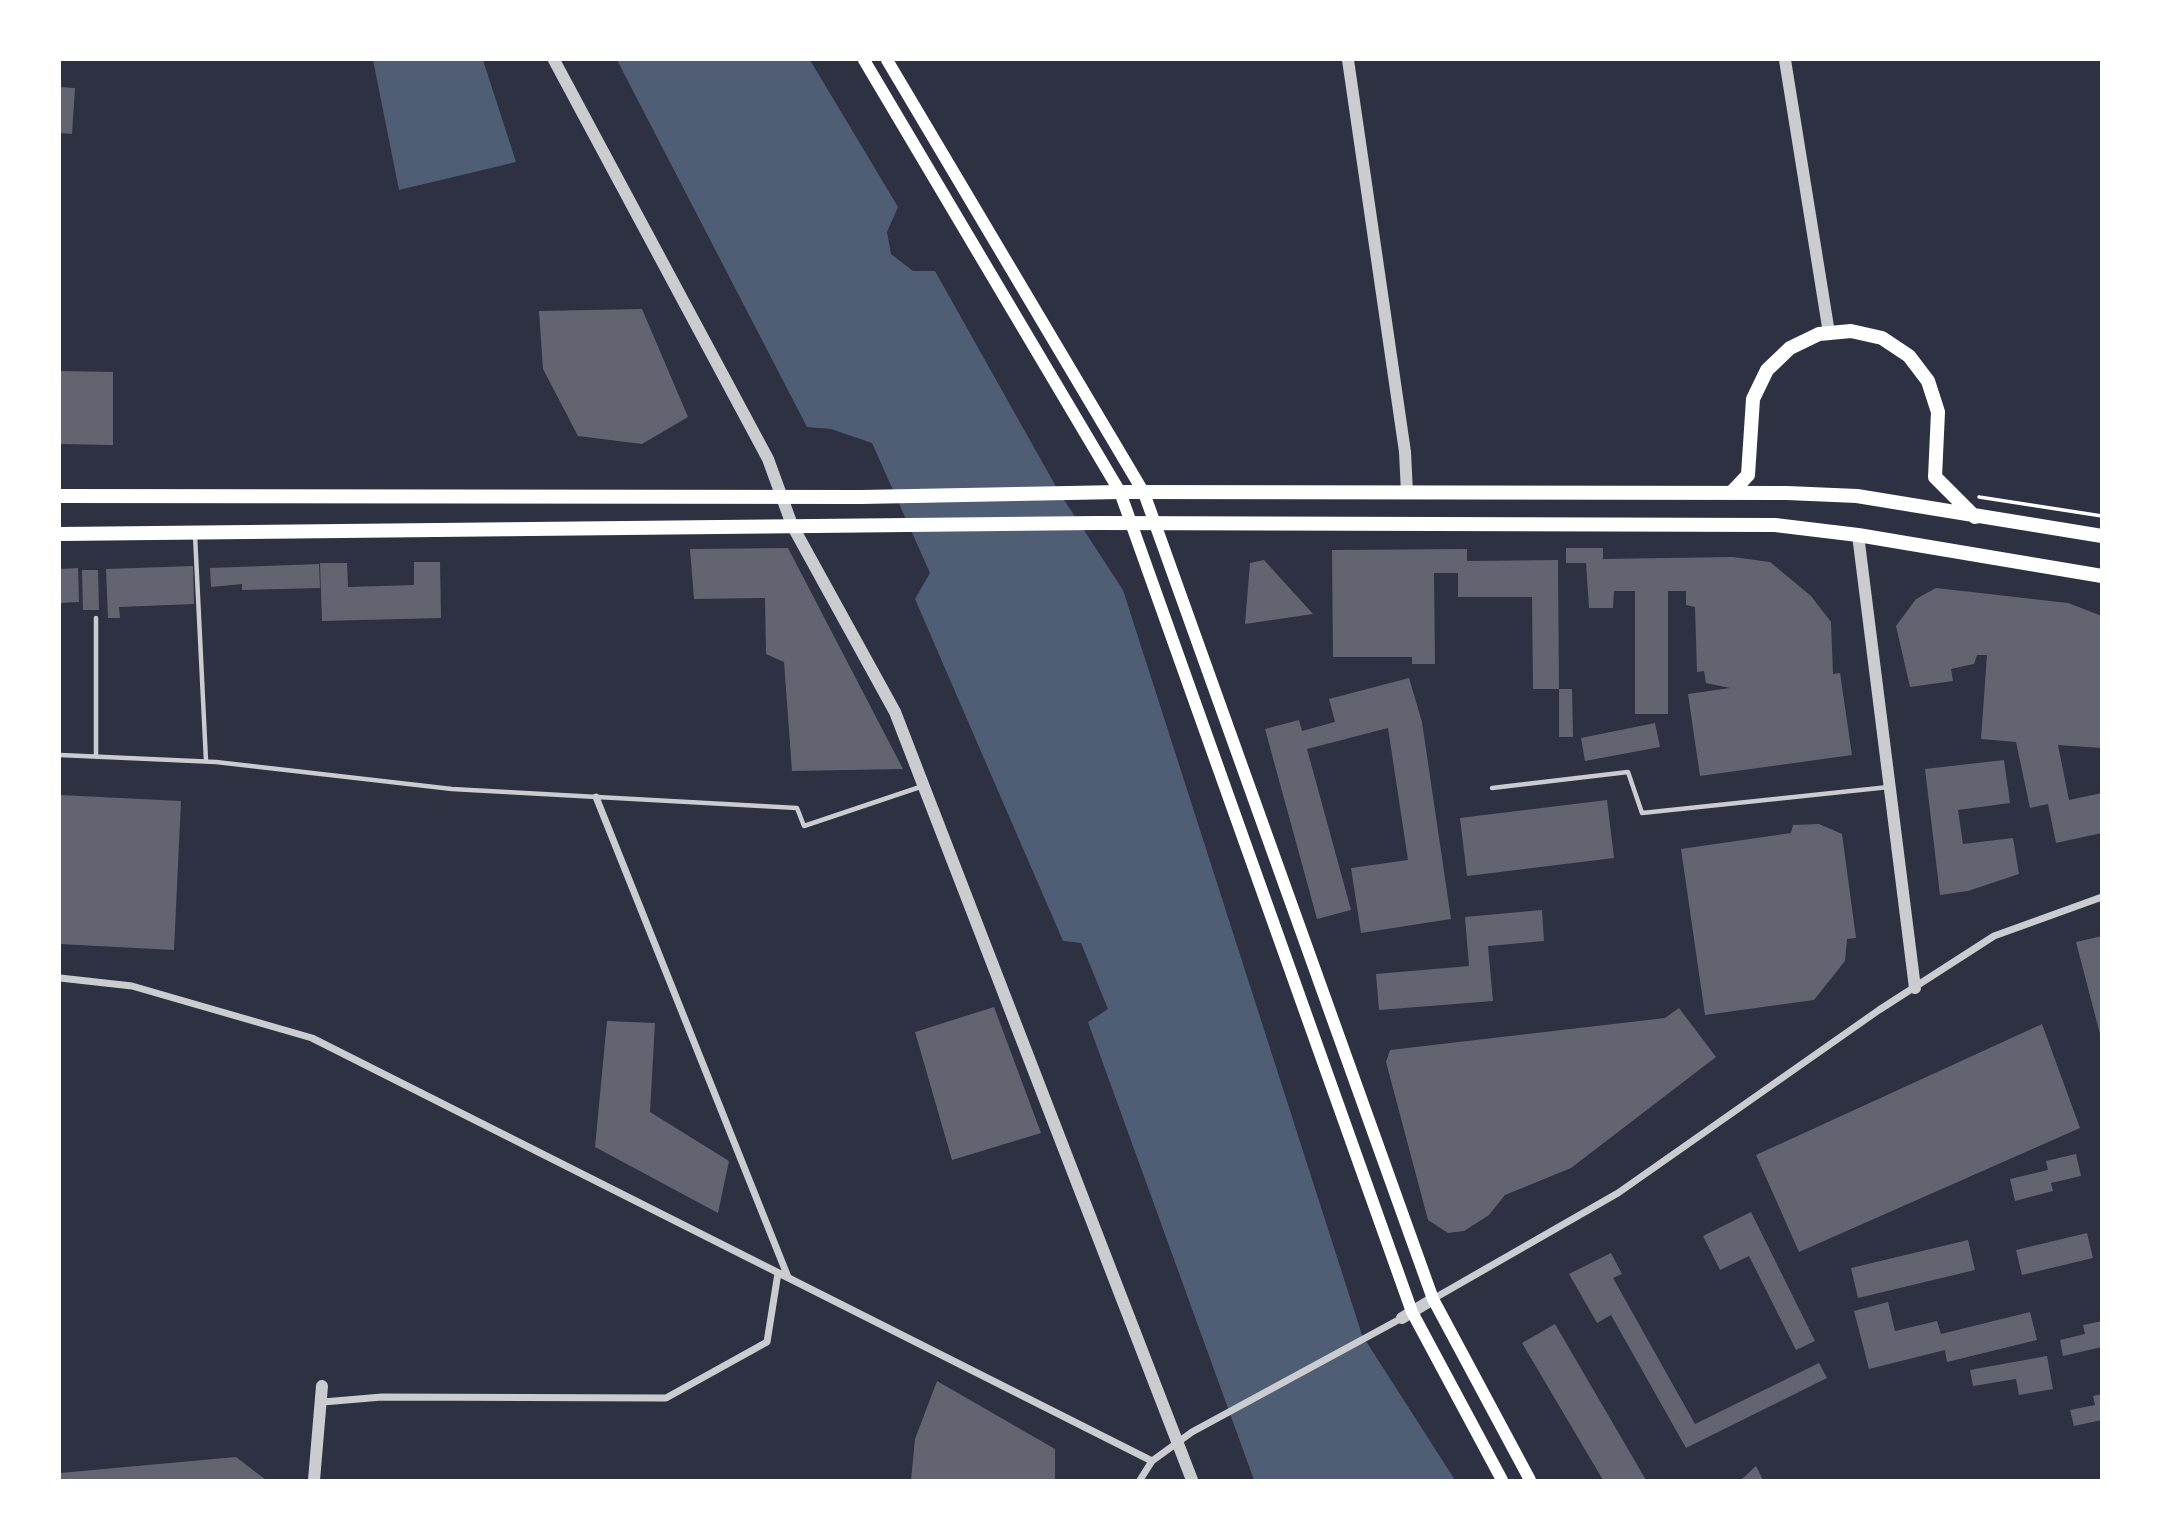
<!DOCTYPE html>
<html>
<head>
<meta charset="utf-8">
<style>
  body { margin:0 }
  #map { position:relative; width:2161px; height:1540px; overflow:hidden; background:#2d3142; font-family:"IBM Plex Sans",sans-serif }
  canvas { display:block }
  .frame { position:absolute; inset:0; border:61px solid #fff; pointer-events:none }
</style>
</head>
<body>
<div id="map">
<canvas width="2161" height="1540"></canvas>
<div class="frame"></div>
</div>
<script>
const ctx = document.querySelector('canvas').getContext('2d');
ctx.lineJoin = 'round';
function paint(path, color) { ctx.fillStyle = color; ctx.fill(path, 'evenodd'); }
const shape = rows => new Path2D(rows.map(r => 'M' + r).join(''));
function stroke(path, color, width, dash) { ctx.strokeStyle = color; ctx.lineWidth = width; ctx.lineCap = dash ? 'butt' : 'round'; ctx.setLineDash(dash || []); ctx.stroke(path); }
const water = shape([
  [373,60,483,60,516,162,399,190],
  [617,60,810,60,898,207,887,232,891,254,913,271,935,271,1059,492,1123,590,1362,1335,1455,1480,1254,1480,1088,1022,1108,1009,1081,943,1063,941,915,599,930,573,872,443,831,429,807,427]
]);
const building = shape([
  [60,87,75,88,72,134,60,133],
  [642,309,688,417,642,444,578,436,543,369,539,311],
  [60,371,113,372,113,445,60,444],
  [788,548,903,769,792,771,784,662,766,654,765,598,694,599,690,549],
  [1566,548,1603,548,1603,559,1733,557,1770,562,1811,596,1831,622,1833,674,1840,673,1852,755,1700,776,1688,694,1730,688,1706,683,1704,671,1697,672,1695,607,1686,605,1686,591,1668,591,1668,714,1635,714,1635,591,1614,591,1613,608,1589,608,1586,563,1566,563],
  [1467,549,1467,561,1558,560,1559,689,1533,689,1532,597,1458,597,1458,573,1434,573,1435,664,1412,664,1412,657,1333,657,1332,550],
  [1264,560,1313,614,1245,624,1250,563],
  [414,562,440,562,441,618,322,621,320,563,347,563,348,587,414,585],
  [319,564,320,588,242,590,242,584,211,587,210,568],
  [193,566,194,604,119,607,120,618,108,618,106,569],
  [78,568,79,602,60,603,60,569],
  [82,570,98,570,99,610,83,610],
  [1936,588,2068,603,2102,616,2102,748,2058,745,2069,800,2102,793,2102,833,2056,843,2048,804,2030,808,2016,742,1981,739,1987,655,1977,655,1974,664,1951,669,1953,681,1910,687,1896,626,1916,599],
  [1409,678,1422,722,1451,919,1361,933,1351,868,1408,860,1388,728,1307,749,1351,910,1317,919,1265,729,1299,720,1302,731,1335,722,1329,699],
  [1559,689,1572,689,1573,737,1559,737],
  [1655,723,1660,747,1585,761,1581,738],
  [2004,760,2010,803,1958,810,1963,844,2013,838,2019,874,1968,891,1940,895,1925,769],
  [60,795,181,801,174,950,60,944],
  [1607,800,1614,858,1467,876,1460,818],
  [1819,824,1842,834,1856,938,1847,939,1845,961,1814,1000,1705,1015,1681,849,1791,833,1793,825],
  [1542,910,1544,941,1488,946,1493,1001,1379,1010,1376,974,1469,966,1465,917],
  [2102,936,2102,1037,2101,1038,2076,942],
  [994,1007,1041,1133,952,1160,915,1032],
  [1679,1008,1716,1057,1571,1168,1505,1195,1489,1215,1464,1231,1448,1233,1428,1220,1386,1062,1390,1050,1665,1018],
  [607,1021,655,1023,650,1112,729,1161,718,1213,595,1147],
  [2042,1024,2080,1128,1799,1252,1756,1155],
  [2076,1154,2081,1176,2051,1183,2053,1191,2015,1201,2010,1179,2048,1170,2046,1161],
  [1751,1212,1815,1341,1796,1350,1749,1256,1720,1270,1703,1236],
  [2087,1233,2093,1258,2022,1275,2016,1250],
  [1968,1240,1975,1270,1858,1298,1851,1268],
  [1611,1253,1622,1274,1613,1278,1695,1424,1819,1363,1827,1378,1686,1448,1611,1315,1597,1323,1569,1274],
  [1888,1302,1895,1331,1937,1321,1941,1334,2030,1312,2037,1340,1947,1362,1945,1350,1869,1369,1854,1311],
  [2102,1321,2102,1347,2063,1356,2060,1340,2085,1334,2083,1325],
  [1555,1324,1646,1480,1603,1480,1522,1343],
  [2047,1356,2053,1389,2019,1395,2016,1379,1973,1386,1970,1370],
  [937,1381,1055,1449,1055,1480,911,1480,915,1439],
  [2102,1394,2102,1420,2074,1426,2070,1410,2095,1405,2093,1396],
  [236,1457,266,1480,60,1480,60,1473],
  [1756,1466,1763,1480,1741,1480]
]);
const path = shape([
  [1979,497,2102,516]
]);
const service = shape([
  [195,535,206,761],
  [96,618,96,757],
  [60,755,216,762,452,789,797,808,804,826,923,786],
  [1492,788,1628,772,1642,813,1889,787]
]);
const minor = shape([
  [596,797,788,1277],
  [60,978,132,986,312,1038,1152,1461,1192,1432,1402,1318],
  [1433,1299,1618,1193,1879,1010,1994,936,2102,897],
  [323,1402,382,1397,666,1398,767,1342,778,1273],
  [1140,1480,1152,1461]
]);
const tertiary = shape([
  [554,60,768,459,792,525,895,712,1192,1480],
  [1348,60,1405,452,1407,493],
  [1785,60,1829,333],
  [1858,535,1915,988],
  [1402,1318,1433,1299],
  [314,1480,322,1386]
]);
const secondary = shape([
  [864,60,1120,492,1412,1312,1502,1480],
  [887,60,1144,493,1433,1299,1530,1480]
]);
const primary = shape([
  [1731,493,1748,475,1753,399,1767,370,1790,348,1819,334,1851,331,1882,338,1909,356,1928,381,1938,412,1935,477,1975,517],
  [60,496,861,497,1120,492,1787,493,1857,496,2102,536],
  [60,534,1096,523,1775,525,1858,535,2102,576]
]);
paint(water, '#4f5d75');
paint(building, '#626471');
stroke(path, '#fff', 3.5);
stroke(service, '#caccd0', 4.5);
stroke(minor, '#caccd0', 7);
stroke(tertiary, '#caccd0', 12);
stroke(secondary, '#fff', 12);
stroke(primary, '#fff', 14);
</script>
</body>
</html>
